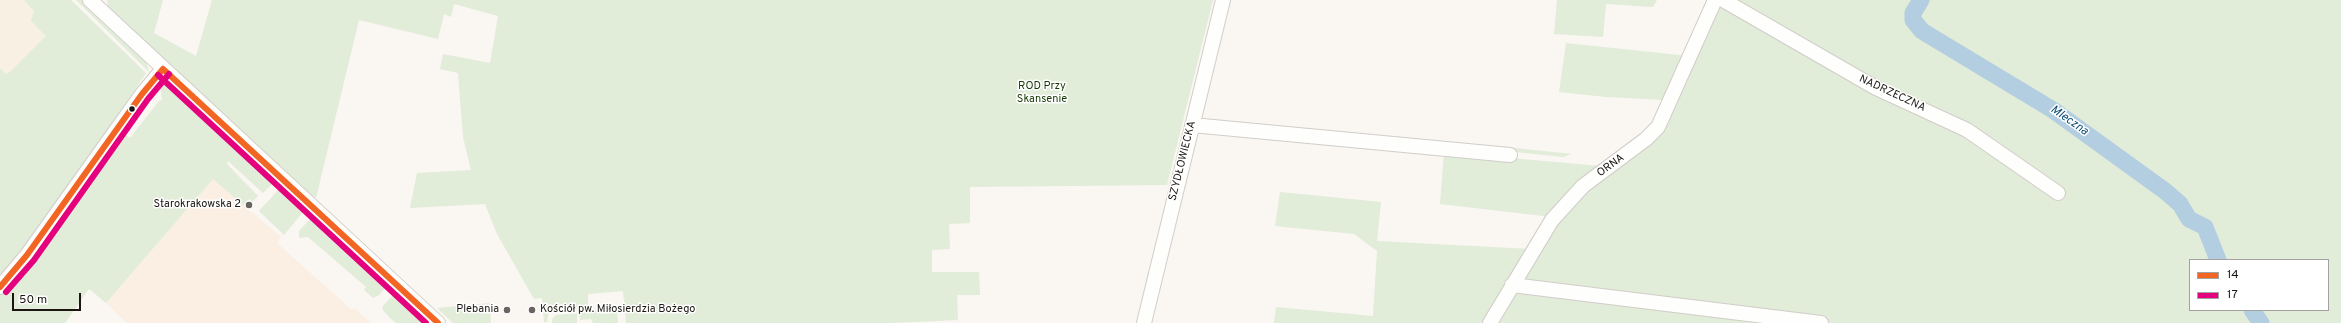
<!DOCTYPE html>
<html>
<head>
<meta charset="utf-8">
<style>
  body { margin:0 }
  #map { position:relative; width:2341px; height:323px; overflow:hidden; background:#faf6f2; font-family:Overpass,sans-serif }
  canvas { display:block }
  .legend { position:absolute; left:2189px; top:259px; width:140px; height:52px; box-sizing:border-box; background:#fff; border:1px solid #a4a2a0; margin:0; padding:5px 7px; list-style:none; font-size:12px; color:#1b1612 }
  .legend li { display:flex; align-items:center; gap:8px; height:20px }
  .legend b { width:20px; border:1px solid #a4a2a0 }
  .scale { position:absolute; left:12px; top:293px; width:69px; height:18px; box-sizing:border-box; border:2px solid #1b1612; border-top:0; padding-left:5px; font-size:12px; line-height:14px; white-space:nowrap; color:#1b1612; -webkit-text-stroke:3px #fff; paint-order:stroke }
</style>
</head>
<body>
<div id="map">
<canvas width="2341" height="323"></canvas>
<ul class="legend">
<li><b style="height:5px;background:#f26522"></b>14</li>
<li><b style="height:5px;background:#e5007d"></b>17</li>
</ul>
<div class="scale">50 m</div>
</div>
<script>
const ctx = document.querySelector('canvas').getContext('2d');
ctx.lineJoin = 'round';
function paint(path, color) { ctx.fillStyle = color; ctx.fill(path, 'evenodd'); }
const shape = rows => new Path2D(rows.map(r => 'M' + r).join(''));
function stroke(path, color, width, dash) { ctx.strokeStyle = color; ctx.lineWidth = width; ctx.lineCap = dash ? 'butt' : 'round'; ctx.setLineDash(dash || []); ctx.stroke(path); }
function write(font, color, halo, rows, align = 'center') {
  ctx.font = font + ' Overpass,sans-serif'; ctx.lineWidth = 3; ctx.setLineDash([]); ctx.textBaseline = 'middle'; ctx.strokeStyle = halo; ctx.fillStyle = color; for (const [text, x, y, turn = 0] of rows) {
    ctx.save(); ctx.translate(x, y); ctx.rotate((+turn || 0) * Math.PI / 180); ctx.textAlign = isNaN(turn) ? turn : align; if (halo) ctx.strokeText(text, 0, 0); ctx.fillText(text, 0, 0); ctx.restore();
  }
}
const built = shape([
  [213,179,281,237,277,243,352,310,354,308,371,323,127,323,106,303]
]);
const medical = shape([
  [0,0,71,0,0,124]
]);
const green = shape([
  [24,0,71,0,146,73,115,119,116,121,26,248,0,276,0,68,6,74,11,71,46,36,31,21,34,11],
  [76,0,84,0,146,60,149,72],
  [107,0,163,0,154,33,196,56,212,0,1213,0,1167,185,970,187,970,223,949,224,950,249,932,250,932,272,979,272,980,295,957,295,958,320,893,323,626,323,623,291,588,294,588,306,552,309,549,312,547,322,544,322,542,298,534,299,497,234,485,204,410,208,417,173,471,170,463,137,458,73,440,69,443,54,490,63,498,16,454,4,451,17,444,14,438,39,359,20,316,198,308,192,306,195,140,39,108,7],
  [1557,0,1657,0,1653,7,1606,4,1603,37,1554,34],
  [1719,0,2341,0,2341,323,1494,323,1558,218,1585,189,1655,138],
  [2190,260,2328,260,2328,310,2190,310],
  [1566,43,1688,56,1665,100,1606,97,1559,92],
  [160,83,174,86,272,184,263,193,228,161,227,164,258,196,252,202,249,199,244,206,213,179,106,303,89,289,65,323,0,323,0,292,41,245,123,133,130,138,159,101,162,100],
  [1486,145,1572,154,1563,157,1486,149],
  [1444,152,1600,166,1552,217,1440,204],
  [279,189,303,212,284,235,259,211],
  [1280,192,1381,202,1377,241,1531,249,1484,323,1274,323,1276,307,1373,316,1377,251,1354,234,1275,226],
  [311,218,385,288,379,295,373,298,364,290,366,287,308,237,299,238,299,231],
  [393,295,424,323,396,323,389,317,382,309,383,306],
  [490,303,491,323,453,323,437,308],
  [613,309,617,312,618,323,593,323,591,319,580,320,579,312],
  [577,313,577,323,552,323,552,319,556,315]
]);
const river = shape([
  [1921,0,1913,13,1913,20,1922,31,2053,110,2165,191,2180,204,2189,219,2205,227,2218,260],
  [2252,310,2261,323]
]);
const minor = shape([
  [90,0,438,323],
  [1723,0,1876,88,1967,130,2058,193],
  [1192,125,1510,155],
  [1512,285,1821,323],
  [0,287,27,255,142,94,163,69],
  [1144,323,1223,0],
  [1490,323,1552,220,1583,186,1646,139,1658,127,1715,0]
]);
const bus1 = shape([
  [163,69,438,323],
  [0,287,27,255,142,94,163,69]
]);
const bus2 = shape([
  [158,75,426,323],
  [6,292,34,260,148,99,169,74]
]);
const markers = [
  [132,109,3.5,"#1b1612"],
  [249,205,4,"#696460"],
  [507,310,4,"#696460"],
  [532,310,4,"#696460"]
];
const parkNames = [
  ["ROD Przy",1042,87],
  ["Skansenie",1042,100]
];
const streetNames = [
  ["NADRZECZNA",1892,94,25],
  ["SZYDŁOWIECKA",1183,161,-76],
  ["ORNA",1611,166,-36]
];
const poiNames = [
  ["Starokrakowska 2",241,205],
  ["Plebania",499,310],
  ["Kościół pw. Miłosierdzia Bożego",540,310,"left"]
];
const waterNames = [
  ["Mleczna",2069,121,35]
];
paint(built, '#fbefe4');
paint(medical, '#f8f0e3');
paint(green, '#e1ecd9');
stroke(river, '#b3cde1', 17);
stroke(minor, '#d1cdc9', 16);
stroke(minor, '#fefefd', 14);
stroke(bus1, '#f26522', 6);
stroke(bus2, '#e5007d', 6);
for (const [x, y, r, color] of markers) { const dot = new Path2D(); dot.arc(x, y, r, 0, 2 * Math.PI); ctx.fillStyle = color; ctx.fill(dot); stroke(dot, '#fff', 1.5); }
write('11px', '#163b06', '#fff', parkNames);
write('11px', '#1b1612', '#fff', streetNames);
write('11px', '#1b1612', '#fff', poiNames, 'right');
write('italic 12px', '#0b4d75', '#fff', waterNames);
</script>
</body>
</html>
